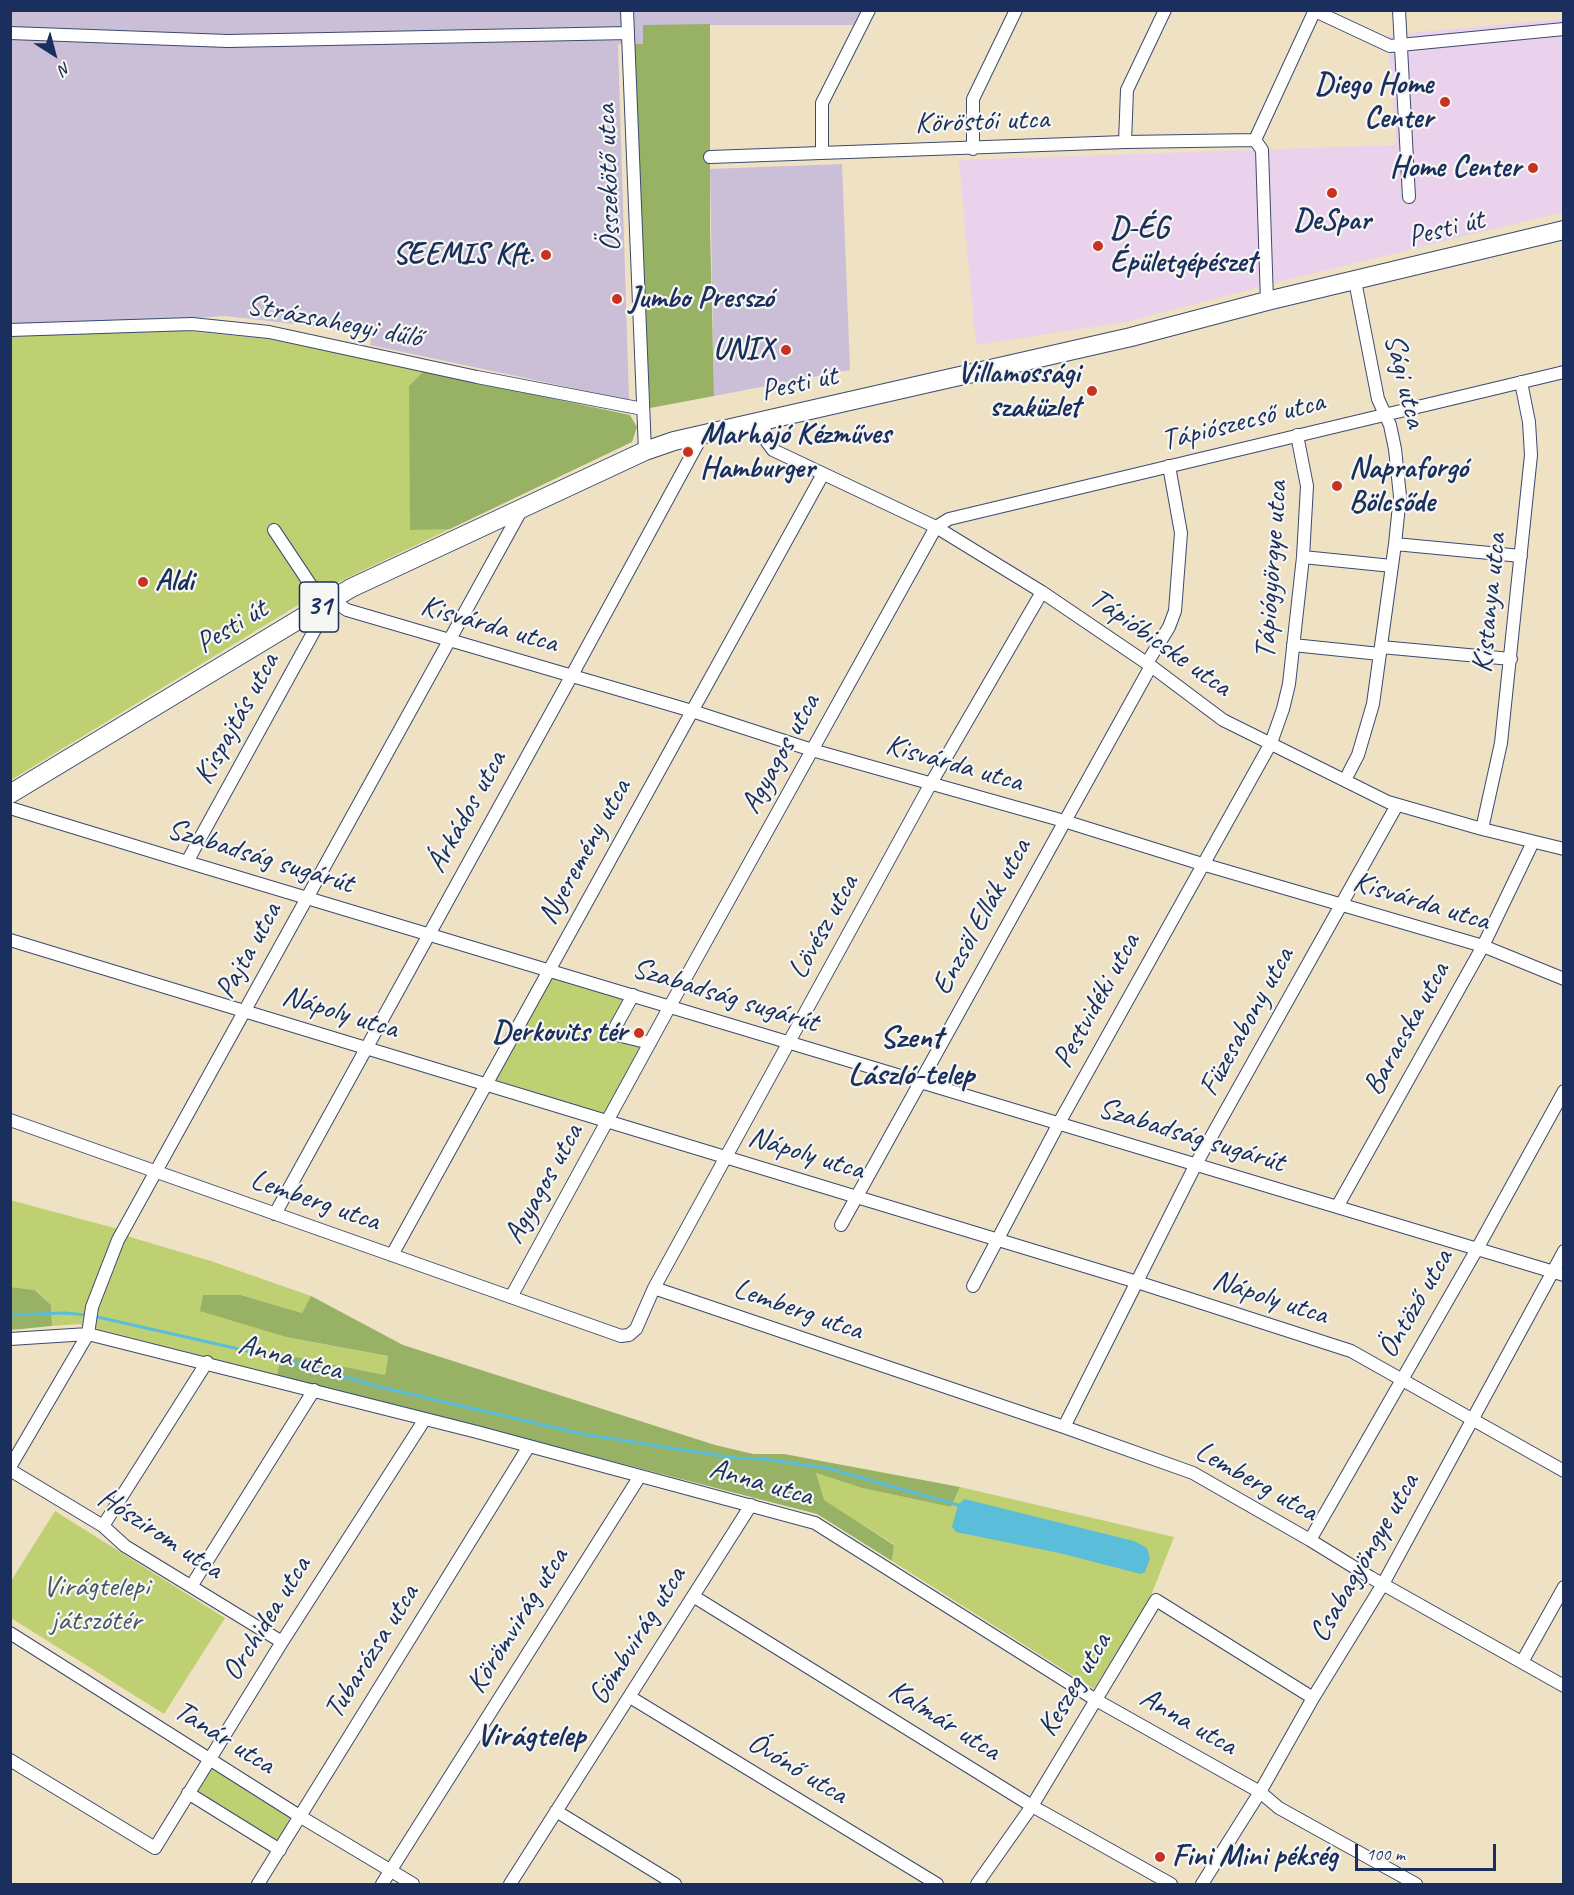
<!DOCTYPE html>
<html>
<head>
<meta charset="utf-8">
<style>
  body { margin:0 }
  #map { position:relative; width:1574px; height:1895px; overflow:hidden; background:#efe1c4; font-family:Caveat,sans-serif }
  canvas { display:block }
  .frame { position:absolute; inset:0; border:12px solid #1b2f5e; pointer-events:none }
  .north { position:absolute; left:24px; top:24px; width:60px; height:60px; -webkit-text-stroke:4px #f6f6f2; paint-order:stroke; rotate:144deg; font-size:16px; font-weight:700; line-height:24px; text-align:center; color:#1b2f5e }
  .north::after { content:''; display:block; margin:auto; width:21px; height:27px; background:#1b2f5e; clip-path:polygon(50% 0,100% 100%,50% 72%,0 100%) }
  .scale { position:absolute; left:1355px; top:1844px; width:141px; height:27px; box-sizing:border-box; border:3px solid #1b2f5e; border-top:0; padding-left:8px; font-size:18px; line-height:21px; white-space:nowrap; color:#1b2f5e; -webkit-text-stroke:4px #f6f6f2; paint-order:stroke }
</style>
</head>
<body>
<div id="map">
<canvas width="1574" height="1895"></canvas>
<div class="frame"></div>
<div class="north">N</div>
<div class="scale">100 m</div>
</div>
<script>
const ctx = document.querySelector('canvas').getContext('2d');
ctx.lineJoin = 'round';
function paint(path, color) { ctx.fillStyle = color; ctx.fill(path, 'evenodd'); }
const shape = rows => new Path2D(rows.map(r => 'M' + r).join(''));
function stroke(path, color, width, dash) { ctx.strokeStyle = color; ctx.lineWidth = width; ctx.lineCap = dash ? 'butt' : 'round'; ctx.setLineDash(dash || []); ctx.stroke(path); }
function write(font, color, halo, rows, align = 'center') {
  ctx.font = font + ' Caveat,sans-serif'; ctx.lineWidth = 4.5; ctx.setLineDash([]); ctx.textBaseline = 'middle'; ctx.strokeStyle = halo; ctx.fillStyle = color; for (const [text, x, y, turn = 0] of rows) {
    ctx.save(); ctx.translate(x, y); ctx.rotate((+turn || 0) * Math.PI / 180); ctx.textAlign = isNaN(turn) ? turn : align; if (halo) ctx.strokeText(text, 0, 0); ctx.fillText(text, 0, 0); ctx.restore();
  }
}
const built = shape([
  [1563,19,1563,212,1278,282,1125,322,976,345,959,160,1396,145,1388,35]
]);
const industrial = shape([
  [11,11,869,11,862,25,643,25,643,44,618,44,629,400,370,345,372,333,225,316,11,330],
  [842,164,850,370,714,396,710,169]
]);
const green = shape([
  [11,330,176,330,268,339,424,371,410,529,450,529,326,588,11,780],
  [557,976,626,998,606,1037,643,1048,609,1116,493,1079,548,980],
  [10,1200,118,1229,130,1237,211,1261,311,1296,302,1313,241,1295,203,1295,201,1310,286,1337,388,1356,385,1375,281,1354,277,1375,79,1324,52,1326,51,1305,36,1290,11,1287],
  [816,1473,862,1488,951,1507,960,1487,1174,1537,1150,1598,1094,1689,892,1561,894,1544,823,1500],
  [55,1511,225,1618,164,1714,11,1618,11,1581],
  [214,1766,292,1816,291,1822,279,1841,274,1843,195,1792,208,1769]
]);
const forest = shape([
  [710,24,710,227,714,396,650,408,634,44,643,44,643,25],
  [424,371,630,415,637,427,632,442,450,529,410,530,409,386],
  [11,1287,35,1290,51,1305,52,1326,11,1330],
  [203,1295,241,1295,302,1313,311,1296,403,1345,715,1445,753,1454,784,1454,960,1487,951,1507,862,1488,816,1473,824,1500,894,1545,892,1561,817,1514,277,1375,281,1354,385,1375,388,1356,286,1337,200,1311]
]);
const water = shape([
  [964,1499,1134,1541,1147,1548,1150,1559,1145,1572,1141,1574,1059,1553,956,1532,952,1527,958,1505]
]);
const stream = shape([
  [10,1315,65,1313,86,1315],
  [93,1316,283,1359,376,1386,582,1434,735,1458,763,1459,827,1468,958,1505]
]);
const minor = shape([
  [627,10,645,451],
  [1399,10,1409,197],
  [1315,11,1390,46,1564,29],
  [10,33,228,41,628,33],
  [1255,140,1262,150,1267,301],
  [1255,140,1315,10],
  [1125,142,1127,90,1165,10],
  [973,149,973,99,1016,10],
  [822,153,822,103,869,10],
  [710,157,1125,142,1255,140],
  [10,330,192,324,269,332,477,377,643,409],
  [763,420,767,442,773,450,936,527,1042,592,1151,666,1223,720,1388,802,1482,829,1564,849],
  [274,530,312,587,347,610,692,711,812,750,1064,821,1202,864,1483,946,1564,979],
  [1395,544,1521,556],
  [1303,557,1392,566],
  [1293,645,1380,654],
  [1381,647,1511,659],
  [1147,663,1169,627,1175,611,1181,533,1169,466],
  [1345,780,1358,755,1373,704,1395,544,1400,496,1395,449,1390,425,1378,399,1355,281],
  [10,808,187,862,1564,1275],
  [1482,829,1501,743,1531,455,1529,422,1521,382],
  [187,862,329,604],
  [10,940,1137,1282,1351,1351,1564,1471],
  [633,995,616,1026,616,1031,621,1036,650,1043],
  [10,1120,621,1336,629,1335,636,1329,654,1288,930,785,1042,592],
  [1337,1207,1483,946,1533,842],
  [275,1214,572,675,703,434],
  [841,1225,1151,666],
  [392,1255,823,474],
  [973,1286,1059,1123,1271,743,1283,709,1289,684,1303,557,1307,486,1297,435],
  [654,1288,1064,1427,1193,1473,1310,1540,1370,1577,1564,1686],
  [511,1297,670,1006,936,527,949,519,1564,372],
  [10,1339,88,1334,477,1432,815,1523,1096,1700,1260,1792,1279,1808,1416,1884],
  [1064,1427,1196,1164,1397,805],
  [10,1467,88,1334,92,1307,118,1240,523,507],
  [10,1470,103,1526,125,1546,282,1642],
  [103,1526,207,1362],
  [1310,1540,1477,1249,1564,1091],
  [192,1585,314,1390],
  [693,1596,1032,1806,1171,1884],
  [10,1633,301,1817,413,1884],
  [1522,1662,1564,1587],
  [630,1697,937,1884],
  [10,1760,155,1848,282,1642,425,1419],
  [188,1793,280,1850],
  [556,1811,675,1884],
  [258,1884,529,1446],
  [382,1884,640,1476],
  [510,1884,751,1505],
  [977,1884,1032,1806,1156,1600,1313,1698],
  [1202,1884,1260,1792,1313,1698,1383,1584,1564,1251]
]);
const primary = shape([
  [10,794,351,588,645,451,674,441,1131,337,1267,301,1564,230]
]);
const markers = [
  [1445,102,6,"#c8321e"],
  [1533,168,6,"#c8321e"],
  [1332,193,6,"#c8321e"],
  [1098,246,6,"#c8321e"],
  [546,255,6,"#c8321e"],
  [617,299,6,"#c8321e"],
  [786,350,6,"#c8321e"],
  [1092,391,6,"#c8321e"],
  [688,452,6,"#c8321e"],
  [1337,486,6,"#c8321e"],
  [143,582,6,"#c8321e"],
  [639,1033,6,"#c8321e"],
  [1160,1857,6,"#c8321e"]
];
const shields = [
  [319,607,39]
];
const shieldNames = [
  ["31",319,607]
];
const poiNames = [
  ["Diego Home",1433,85],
  ["Center",1433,119],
  ["Home Center",1521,168],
  ["DeSpar",1332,221,"center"],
  ["D-ÉG",1110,229,"left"],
  ["Épületgépészet",1110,263,"left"],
  ["SEEMIS Kft.",534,255],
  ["Jumbo Presszó",629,299,"left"],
  ["UNIX",774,350],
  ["Villamossági",1080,374],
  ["szaküzlet",1080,408],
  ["Marhajó Kézműves",700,435,"left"],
  ["Hamburger",700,469,"left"],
  ["Napraforgó",1349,469,"left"],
  ["Bölcsőde",1349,503,"left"],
  ["Aldi",155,582,"left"],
  ["Derkovits tér",627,1033],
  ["Fini Mini pékség",1172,1857,"left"]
];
const streetNames = [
  ["Köröstói utca",982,122,-2],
  ["Összekötő utca",609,178,-92],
  ["Pesti út",1446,229,-14],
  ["Strázsahegyi dűlő",334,322,11],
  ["Sági utca",1404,381,76],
  ["Pesti út",799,384,-12],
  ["Tápiószecső utca",1243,422,-14],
  ["Tápiógyörgye utca",1272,570,-86],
  ["Kistanya utca",1490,603,-84],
  ["Kisvárda utca",489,625,16],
  ["Pesti út",232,627,-31],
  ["Tápióbicske utca",1160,643,35],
  ["Kispajtás utca",237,719,-61],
  ["Agyagos utca",781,754,-61],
  ["Kisvárda utca",954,764,16],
  ["Árkádos utca",467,812,-61],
  ["Nyeremény utca",585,852,-61],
  ["Szabadság sugárút",260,857,17],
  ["Kisvárda utca",1421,902,17],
  ["Enzsöl Ellák utca",982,917,-61],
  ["Lövész utca",824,927,-61],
  ["Pajta utca",249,951,-61],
  ["Szabadság sugárút",725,996,17],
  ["Pestvidéki utca",1097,1001,-61],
  ["Nápoly utca",340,1013,17],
  ["Füzesabony utca",1247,1022,-61],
  ["Baracska utca",1407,1029,-61],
  ["Szabadság sugárút",1191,1136,17],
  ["Nápoly utca",806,1154,17],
  ["Agyagos utca",544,1184,-61],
  ["Lemberg utca",315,1201,19],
  ["Nápoly utca",1270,1298,18],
  ["Öntöző utca",1416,1304,-60],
  ["Lemberg utca",798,1310,19],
  ["Anna utca",290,1358,15],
  ["Lemberg utca",1256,1482,29],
  ["Anna utca",761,1483,16],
  ["Hószirom utca",160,1534,33],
  ["Csabagyöngye utca",1365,1558,-60],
  ["Orchidea utca",267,1619,-58],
  ["Körömvirág utca",518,1621,-58],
  ["Gömbvirág utca",638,1636,-58],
  ["Tubarózsa utca",372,1652,-58],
  ["Keszeg utca",1075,1685,-59],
  ["Kalmár utca",944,1721,32],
  ["Anna utca",1188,1722,30],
  ["Tanár utca",224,1738,32],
  ["Óvónő utca",797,1769,31]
];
const parkNames = [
  ["Virágtelepi",96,1587],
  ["játszótér",96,1621]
];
const neighbourhoodNames = [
  ["Szent",911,1039],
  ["László-telep",911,1076],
  ["Virágtelep",531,1737]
];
paint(built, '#ead1ec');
paint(industrial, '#cabfd6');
paint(green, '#bfd073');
paint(forest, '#97b265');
paint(water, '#5abdd9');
stroke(stream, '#5abdd9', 3);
stroke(minor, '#3b4a6d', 14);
stroke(primary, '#3b4a6d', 20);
stroke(minor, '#fff', 12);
stroke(primary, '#fff', 18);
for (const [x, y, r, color] of markers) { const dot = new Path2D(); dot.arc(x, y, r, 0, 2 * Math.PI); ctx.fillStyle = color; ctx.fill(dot); stroke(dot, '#f6f6f2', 2); }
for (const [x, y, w] of shields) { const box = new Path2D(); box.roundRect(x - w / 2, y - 25, w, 50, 4.5); ctx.fillStyle = '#f6f6f2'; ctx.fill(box); stroke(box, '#1b2f5e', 1.5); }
write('bold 28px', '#1b2f5e', null, shieldNames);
write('bold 30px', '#1b2f5e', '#f6f6f2', poiNames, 'right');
write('30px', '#1b2f5e', '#f6f6f2', streetNames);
write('30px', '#445763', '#f6f6f2', parkNames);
write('bold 32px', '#1b2f5e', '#f6f6f2', neighbourhoodNames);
</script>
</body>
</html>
